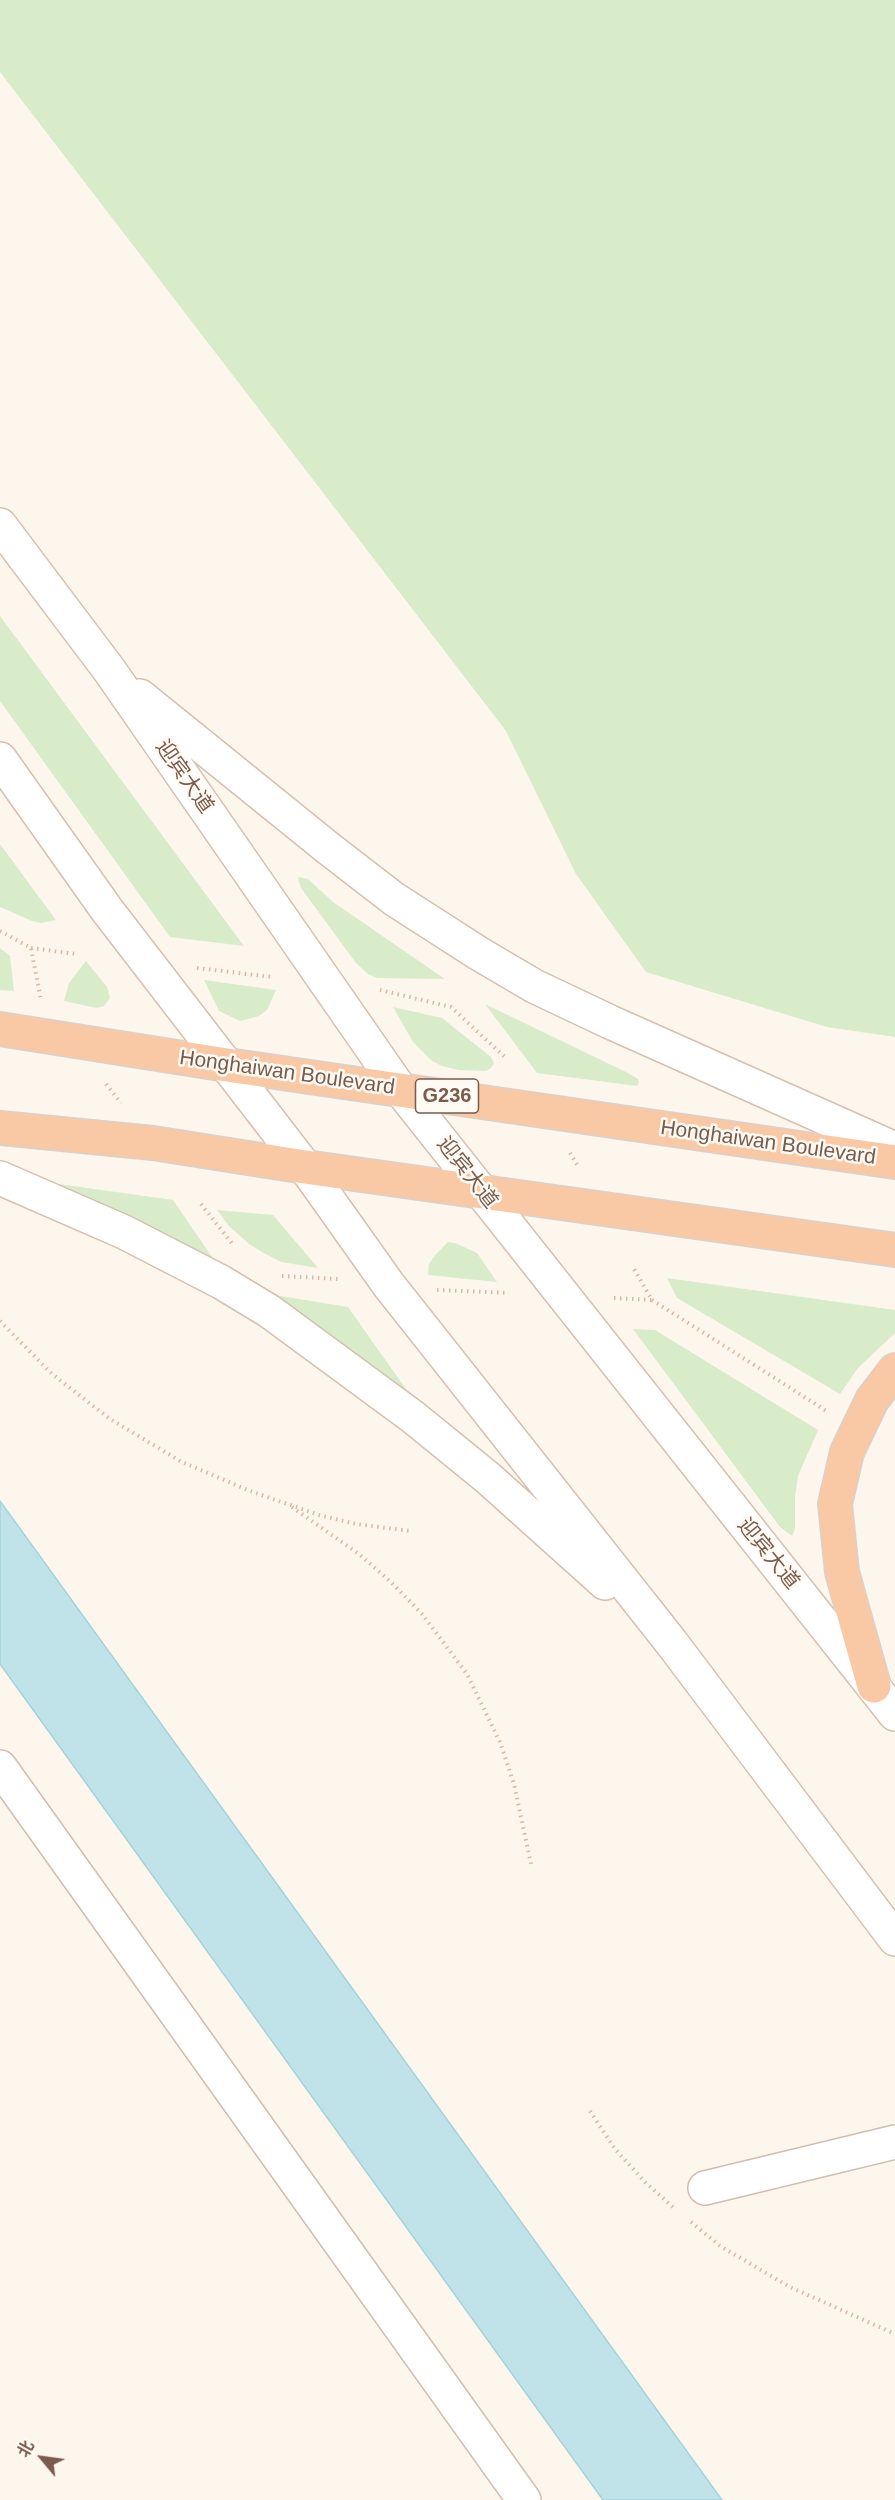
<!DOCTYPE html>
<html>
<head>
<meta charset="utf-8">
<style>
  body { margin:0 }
  #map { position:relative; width:895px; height:2500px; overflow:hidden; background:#fdf6ec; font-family:Arial,"Noto Sans SC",sans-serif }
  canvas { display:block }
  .north { position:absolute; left:12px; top:2428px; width:60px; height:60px; -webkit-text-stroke:4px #fffaf3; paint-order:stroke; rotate:299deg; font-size:16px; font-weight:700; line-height:24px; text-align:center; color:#7a5c4d }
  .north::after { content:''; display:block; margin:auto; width:21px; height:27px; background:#7a5c4d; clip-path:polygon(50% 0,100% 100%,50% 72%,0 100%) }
</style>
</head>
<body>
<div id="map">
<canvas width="895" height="2500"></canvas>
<div class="north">北</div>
</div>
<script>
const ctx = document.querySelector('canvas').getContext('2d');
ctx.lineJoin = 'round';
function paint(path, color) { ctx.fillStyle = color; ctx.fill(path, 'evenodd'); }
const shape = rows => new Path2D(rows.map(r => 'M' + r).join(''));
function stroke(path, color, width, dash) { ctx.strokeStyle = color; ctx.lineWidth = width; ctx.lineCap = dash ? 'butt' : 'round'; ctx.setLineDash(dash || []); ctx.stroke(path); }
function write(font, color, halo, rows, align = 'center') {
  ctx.font = font + ' Arial,"Noto Sans SC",sans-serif'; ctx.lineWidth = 5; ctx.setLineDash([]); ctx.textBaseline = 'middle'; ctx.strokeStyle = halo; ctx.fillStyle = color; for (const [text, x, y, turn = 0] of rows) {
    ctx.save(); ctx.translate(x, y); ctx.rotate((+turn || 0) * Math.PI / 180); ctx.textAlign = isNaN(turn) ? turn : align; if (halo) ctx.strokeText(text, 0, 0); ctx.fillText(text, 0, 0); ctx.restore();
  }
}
const green = shape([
  [0,0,895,0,895,1037,827,1027,646,972,576,874,506,731,0,72],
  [0,616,244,946,170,937,0,701],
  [0,844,56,920,41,923,32,921,0,907],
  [299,877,308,879,333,902,445,979,377,978,368,974,356,963,301,888,298,880],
  [0,948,10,956,14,991,0,990],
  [86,961,107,987,110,998,104,1006,97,1008,64,1001,69,983],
  [204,980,276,990,267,1010,259,1016,240,1021,219,1011],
  [485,1004,628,1073,638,1079,639,1083,637,1086,537,1073],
  [393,1007,442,1018,491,1057,494,1063,491,1068,486,1071,459,1070,442,1066,432,1061,413,1042],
  [59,1184,173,1200,219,1267,57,1187],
  [217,1210,273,1215,318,1268,281,1262,262,1252,249,1244,228,1225],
  [448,1242,455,1243,477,1253,497,1282,428,1275,429,1264,435,1255],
  [667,1278,895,1310,895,1333,858,1368,840,1394,677,1298],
  [268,1294,348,1307,406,1389,405,1392],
  [633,1329,655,1330,818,1430,798,1476,795,1497,795,1529,792,1536,780,1527]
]);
const water = shape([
  [0,1501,722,2500,603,2500,0,1664,0,1501]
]);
const path = shape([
  [0,931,31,948,41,1000],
  [31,948,76,954],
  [197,968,272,977],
  [380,990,451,1007,507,1059],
  [106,1084,121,1103],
  [570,1153,579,1168],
  [201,1204,234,1246],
  [282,1276,338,1279],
  [437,1290,509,1293],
  [614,1298,652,1300,634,1269],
  [652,1300,828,1412],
  [0,1321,52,1374,110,1419,182,1462,250,1491,319,1515,356,1524,411,1531],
  [292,1507,359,1554,392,1583,422,1614,467,1674,500,1742,514,1784,531,1864],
  [590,2111,615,2149,645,2182,673,2207],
  [691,2222,720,2246,790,2287,895,2334]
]);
const minor = shape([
  [0,1767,524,2500],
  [705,2188,895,2142]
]);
const secondary = shape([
  [0,525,110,671,400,1089,895,1714],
  [140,696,328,848,394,899,478,953,534,986,610,1022,895,1149],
  [0,759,107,910,305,1167,388,1284,671,1642,895,1939],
  [0,1178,124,1232,221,1282,269,1311,413,1417,488,1478,605,1583]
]);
const trunk = shape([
  [0,1029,227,1065,895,1162],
  [0,1128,153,1143,305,1167,895,1250],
  [874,1686,842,1572,835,1504,847,1452,872,1400,895,1370]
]);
const shields = [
  [447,1096,63]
];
const shieldNames = [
  ["G236",447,1096]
];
const streetNames = [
  ["迎宾大道",184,777,55],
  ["Honghaiwan Boulevard",287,1073,8],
  ["Honghaiwan Boulevard",768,1143,8],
  ["迎宾大道",467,1173,52],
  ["迎宾大道",768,1554,51]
];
paint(green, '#d8ecc9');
paint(water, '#bfe3e8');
stroke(water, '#a5d3da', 1.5);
stroke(minor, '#d1beb0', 36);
stroke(secondary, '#d6c0b0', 36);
stroke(trunk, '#dad1cd', 36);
stroke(path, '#d9b8a5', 4, [1.5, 4.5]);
stroke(minor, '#fff', 33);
stroke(secondary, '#fff', 33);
stroke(trunk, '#f9c8a4', 33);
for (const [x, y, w] of shields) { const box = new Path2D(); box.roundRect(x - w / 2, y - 17, w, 34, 4.5); ctx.fillStyle = '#fffaf3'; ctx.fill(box); stroke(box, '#7a5c4d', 1.5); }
write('bold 20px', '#7a5c4d', null, shieldNames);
write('21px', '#7a5c4d', '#fffaf3', streetNames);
</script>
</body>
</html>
